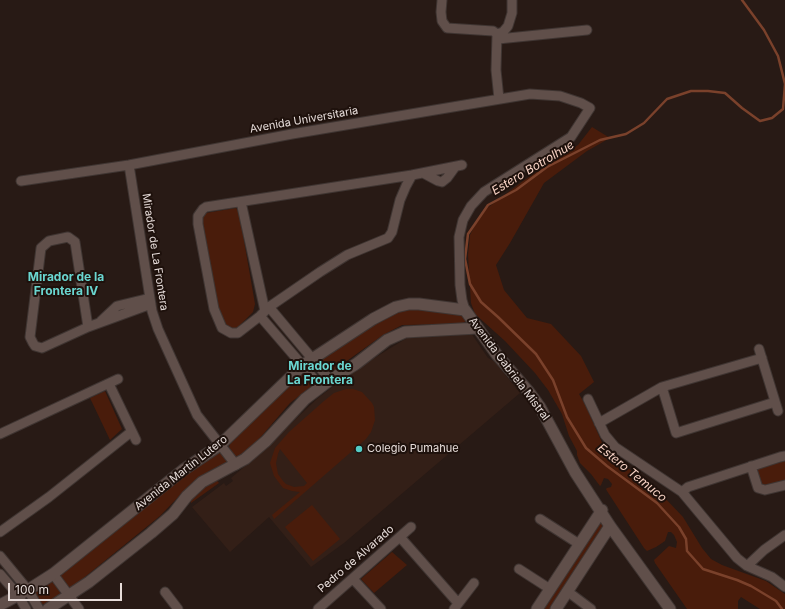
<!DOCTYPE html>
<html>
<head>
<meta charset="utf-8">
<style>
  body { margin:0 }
  #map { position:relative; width:785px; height:609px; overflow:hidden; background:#281a15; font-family:Inter,sans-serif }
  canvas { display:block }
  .scale { position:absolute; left:8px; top:583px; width:114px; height:18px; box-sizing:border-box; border:2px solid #e7ddda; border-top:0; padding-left:5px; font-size:12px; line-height:14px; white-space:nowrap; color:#e7ddda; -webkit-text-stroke:3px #1e110c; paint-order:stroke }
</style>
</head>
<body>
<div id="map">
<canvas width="785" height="609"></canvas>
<div class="scale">100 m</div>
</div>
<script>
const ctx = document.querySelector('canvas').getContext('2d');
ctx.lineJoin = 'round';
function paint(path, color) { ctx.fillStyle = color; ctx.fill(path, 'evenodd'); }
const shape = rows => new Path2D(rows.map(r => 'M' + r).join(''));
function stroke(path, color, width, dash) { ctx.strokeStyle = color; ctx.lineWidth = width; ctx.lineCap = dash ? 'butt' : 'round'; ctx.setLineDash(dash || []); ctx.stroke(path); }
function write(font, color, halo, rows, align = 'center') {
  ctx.font = font + ' Inter,sans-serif'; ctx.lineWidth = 4; ctx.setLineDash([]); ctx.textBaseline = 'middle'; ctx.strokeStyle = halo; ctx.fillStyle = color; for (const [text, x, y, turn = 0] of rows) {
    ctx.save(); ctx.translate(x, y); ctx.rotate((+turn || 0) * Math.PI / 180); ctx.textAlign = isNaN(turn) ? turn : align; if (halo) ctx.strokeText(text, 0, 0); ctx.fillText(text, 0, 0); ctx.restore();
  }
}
const built = shape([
  [471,333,488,358,494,361,520,393,344,543,311,567,269,517,230,552,192,507,224,483,226,486,233,481,231,478,250,462,318,398,352,372,389,349,407,338]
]);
const green = shape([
  [592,127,610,138,587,151,544,183,510,243,496,265,504,290,527,318,551,324,581,356,594,382,579,394,586,406,603,445,623,465,639,476,642,483,664,497,683,517,702,548,711,559,722,565,766,581,785,594,785,609,760,609,741,597,738,601,738,609,687,609,655,563,654,560,669,546,676,548,677,542,674,535,671,532,668,532,665,541,656,547,647,551,644,548,607,491,606,489,607,488,611,487,612,484,608,479,604,478,601,485,600,486,591,474,580,463,577,455,577,451,569,436,562,414,548,390,535,373,505,341,475,314,471,303,468,255,470,235,477,221,486,209,523,181,578,145],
  [236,208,239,212,255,304,253,312,236,329,228,328,217,306,202,224,202,215,206,213],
  [404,308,458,311,467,320,463,323,455,324,402,325,383,335,330,373,328,374,319,360,366,329],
  [303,370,313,384,312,386,290,403,253,446,237,460,229,447,231,441],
  [346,389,353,389,362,392,372,403,374,407,375,420,371,432,366,439,274,519,272,515,300,492,292,491,283,488,274,476,270,463,275,448,289,432,324,401,334,393],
  [280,449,307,483,304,486,294,487,286,484,283,481,278,474,276,463,278,454],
  [105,391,122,429,110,440,90,398],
  [221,451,228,462,209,471,197,480,183,492,160,516,75,585,70,588,65,584,61,577,60,574,212,454],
  [785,458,785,481,762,486,755,469],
  [215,478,219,483,191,503,190,497],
  [312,505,340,539,313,561,285,527],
  [601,522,605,526,583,559,550,609,542,609,599,523],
  [392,552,407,565,374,593,361,579],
  [52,581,61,591,60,594,46,604,40,604,35,592,36,590]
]);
const stream = shape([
  [742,0,764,30,778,56,785,84,783,109,772,118,760,121,742,108,725,93,708,91,691,91,667,99,644,123,626,134,600,140,547,167,516,190,488,205,468,234,465,259,470,284,481,302,498,317,536,354,553,380,567,417,586,448,607,466,657,503,679,527,686,539,687,551,703,569,737,580,751,586,776,601,782,609]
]);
const minor = shape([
  [442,0,441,12,442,21,447,28,493,31,497,34,496,70,499,99],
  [497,34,503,32,508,26,512,13,512,0],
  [498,39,587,30],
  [129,165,152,311,158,329,197,415,236,465],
  [423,173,438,181,442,182,447,178,455,167],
  [412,175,206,207,203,209,198,216,198,224,214,309,222,328,231,333,238,333,260,316,269,307,320,272,347,255,388,238,392,232,400,200,406,186,412,175,462,165],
  [21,181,129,165,292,134,530,94,560,96,581,103,590,108,571,137,484,192,471,206,463,220,459,237,460,285,462,300,465,310],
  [241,202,265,311],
  [269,307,330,380],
  [260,316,321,387],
  [101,321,117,306,150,298],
  [88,327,75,242,68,237,49,241,41,248,30,337,33,343,35,346,42,348,88,327,151,304],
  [759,349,778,411],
  [109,384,136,440],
  [662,387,676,433,775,402],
  [588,399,605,435,615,447,682,492,737,558,747,566,772,577,785,587],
  [599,423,662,387,762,358],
  [0,434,118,379],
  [751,466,758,488,765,490,785,485],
  [682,492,688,487,780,457,785,456],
  [540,519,579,544],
  [0,532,49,497,131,432],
  [400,537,458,603],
  [0,556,28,590,39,609],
  [747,566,764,550,785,535],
  [519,569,550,589],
  [0,574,18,595,26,609],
  [53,574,79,609],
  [353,579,381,609],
  [567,591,591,609],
  [165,592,178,609],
  [318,609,411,527],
  [454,609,474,583]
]);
const tertiary = shape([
  [0,605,28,590,53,574,183,470,220,445,303,365,373,319,396,307,409,304,419,304,465,310,497,355,529,392,540,407,575,472,610,526,670,609],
  [48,609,89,582,151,533,173,514,187,496,202,482,245,459,266,441,305,399,330,380,356,364,387,340,405,332,478,328],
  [537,609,602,510],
  [556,609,610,526]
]);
const markers = [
  [359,449,4,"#54cdc7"]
];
const streetNames = [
  ["Avenida Universitaria",304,120,-10],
  ["Mirador de La Frontera",155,252,81],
  ["Avenida Gabriela Mistral",509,369,53],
  ["Avenida Martín Lutero",181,473,-38],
  ["Pedro de Alvarado",356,559,-41]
];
const poiNames = [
  ["Colegio Pumahue",367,449]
];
const waterNames = [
  ["Estero Botrolhue",533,168,-31],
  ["Estero Temuco",632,473,39]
];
const neighbourhoodNames = [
  ["Mirador de la",66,277],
  ["Frontera IV",66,291],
  ["Mirador de",320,366],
  ["La Frontera",320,380]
];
paint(built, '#331f17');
paint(green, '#491c0b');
stroke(stream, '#7a412b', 2.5);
stroke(minor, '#3f3532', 11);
stroke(tertiary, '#3f3532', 13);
stroke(minor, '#604f4a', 9);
stroke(tertiary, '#604f4a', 11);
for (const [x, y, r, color] of markers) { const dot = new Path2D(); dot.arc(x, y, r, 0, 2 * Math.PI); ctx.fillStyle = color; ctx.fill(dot); stroke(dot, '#1e110c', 1.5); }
write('11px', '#e7ddda', '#1e110c', streetNames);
write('11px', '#e7ddda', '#1e110c', poiNames, 'left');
write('italic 12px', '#f8d3c5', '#1e110c', waterNames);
write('bold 12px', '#6ad6d0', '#1e110c', neighbourhoodNames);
</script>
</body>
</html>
